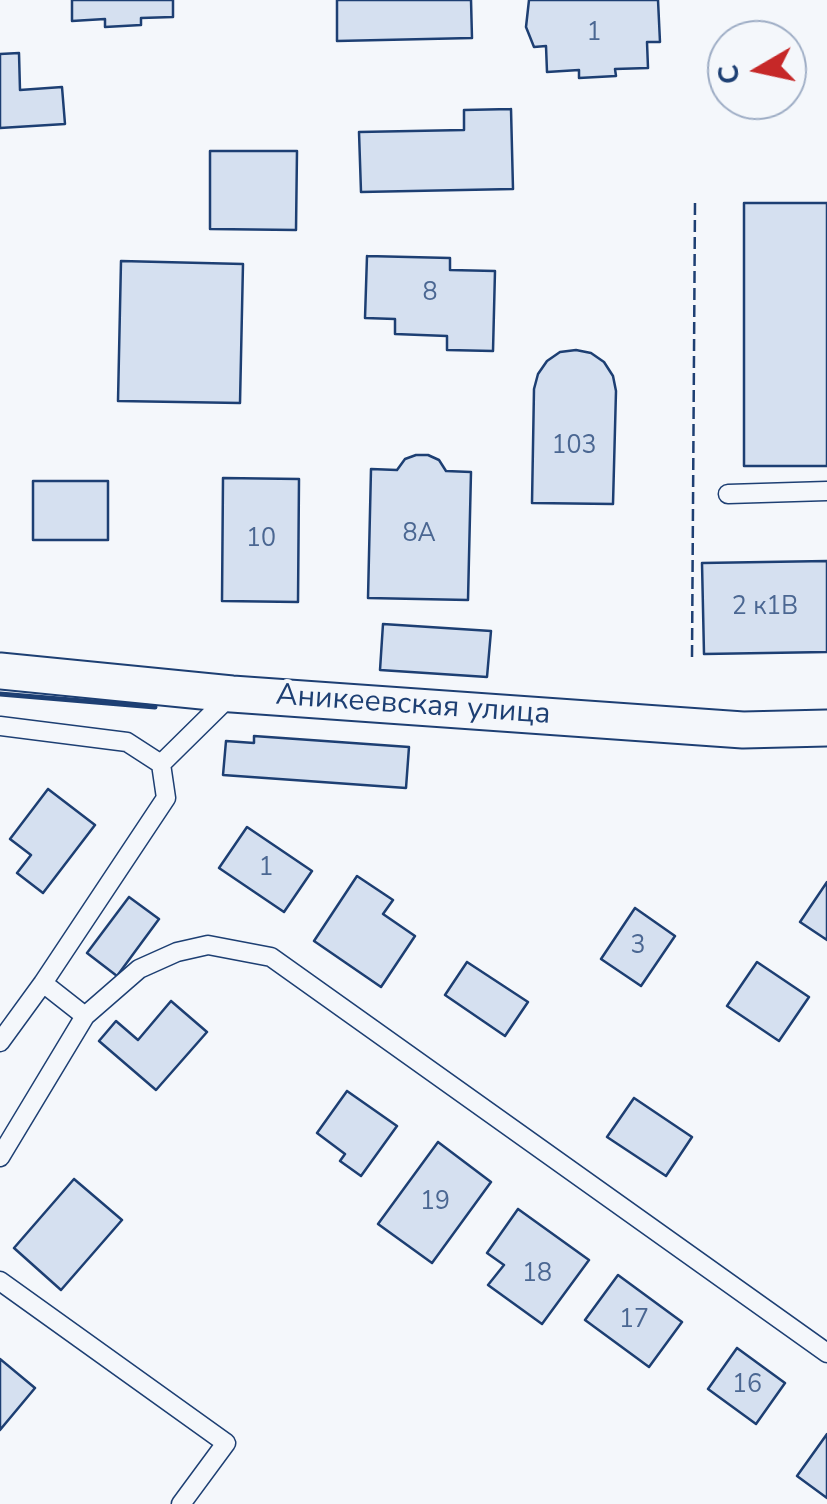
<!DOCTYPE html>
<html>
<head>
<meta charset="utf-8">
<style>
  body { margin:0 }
  #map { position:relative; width:827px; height:1504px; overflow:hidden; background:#f4f7fb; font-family:"Nunito Sans",sans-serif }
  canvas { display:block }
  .north { position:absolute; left:707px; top:20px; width:100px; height:100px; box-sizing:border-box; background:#f4f7fb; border:2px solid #9eadc5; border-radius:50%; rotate:261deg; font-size:28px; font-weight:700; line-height:40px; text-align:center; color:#1d3f73 }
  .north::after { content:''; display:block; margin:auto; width:35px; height:45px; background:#c62828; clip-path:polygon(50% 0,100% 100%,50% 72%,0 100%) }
</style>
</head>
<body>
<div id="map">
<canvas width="827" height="1504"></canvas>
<div class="north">С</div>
</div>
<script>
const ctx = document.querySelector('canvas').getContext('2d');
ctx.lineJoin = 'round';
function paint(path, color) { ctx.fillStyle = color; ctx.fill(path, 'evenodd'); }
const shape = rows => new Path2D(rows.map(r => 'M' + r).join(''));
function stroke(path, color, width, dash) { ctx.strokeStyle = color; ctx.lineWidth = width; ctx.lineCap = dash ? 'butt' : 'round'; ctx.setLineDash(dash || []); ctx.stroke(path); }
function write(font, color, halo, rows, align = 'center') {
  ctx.font = font + ' "Nunito Sans",sans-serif'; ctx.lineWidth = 8; ctx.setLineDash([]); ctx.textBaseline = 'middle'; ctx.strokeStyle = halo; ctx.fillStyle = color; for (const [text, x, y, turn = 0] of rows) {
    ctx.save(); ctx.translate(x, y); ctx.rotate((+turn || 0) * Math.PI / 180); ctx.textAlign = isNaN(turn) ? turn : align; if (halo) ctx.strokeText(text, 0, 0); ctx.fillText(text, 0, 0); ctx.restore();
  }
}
const building = shape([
  [72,0,173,0,173,17,141,18,141,25,105,27,105,19,72,21,72,0],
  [337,0,471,0,472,38,337,41,337,0],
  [529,0,658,0,660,42,647,42,648,68,615,69,616,76,579,78,579,70,547,72,546,46,534,47,526,27,529,0],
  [19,53,20,90,62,87,65,124,0,128,0,54,19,53],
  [511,109,513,189,361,192,359,132,464,130,464,110,511,109],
  [210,151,297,151,296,230,210,229,210,151],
  [744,203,827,203,827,466,744,466,744,203],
  [367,256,450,258,450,270,495,271,493,351,447,350,447,336,395,334,395,319,365,318,367,256],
  [121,261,243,264,240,403,118,401,121,261],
  [576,350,591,353,604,362,613,376,616,391,613,504,532,503,534,389,538,374,547,361,560,352,576,350],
  [416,455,428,455,439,460,446,471,471,472,468,600,368,598,371,469,397,470,405,459,416,455],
  [223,478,299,479,298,602,222,601,223,478],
  [33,481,108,481,108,540,33,540,33,481],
  [827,561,827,652,704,654,702,563,827,561],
  [383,624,491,631,487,677,380,670,383,624],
  [254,736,409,747,406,788,223,775,226,741,254,743,254,736],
  [48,789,95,825,43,893,17,873,31,855,10,839,48,789],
  [247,827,312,871,284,912,219,868,247,827],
  [357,876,393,900,383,914,415,936,381,987,314,941,357,876],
  [827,882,827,940,800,922,827,882],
  [129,897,159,919,117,976,87,953,129,897],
  [635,908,675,936,641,986,601,959,635,908],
  [467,962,528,1002,505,1036,445,995,467,962],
  [757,962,809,997,779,1041,727,1006,757,962],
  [171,1001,207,1032,156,1090,99,1041,116,1021,138,1040,171,1001],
  [347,1091,397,1126,361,1176,340,1161,345,1154,317,1133,347,1091],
  [634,1098,692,1137,666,1176,607,1137,634,1098],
  [438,1142,491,1182,432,1263,378,1224,438,1142],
  [74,1179,122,1220,61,1290,14,1248,74,1179],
  [518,1209,589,1260,542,1324,488,1285,504,1265,487,1253,518,1209],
  [618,1275,682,1322,649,1367,585,1320,618,1275],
  [737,1348,785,1383,756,1424,708,1389,737,1348],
  [0,1359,35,1388,0,1430,0,1359],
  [827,1434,827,1498,797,1476,827,1434]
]);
const service = shape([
  [728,494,827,491],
  [0,726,127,742,161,764,232,694],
  [43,983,85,1016,139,969,177,952,208,945,271,957,827,1353],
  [0,1042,43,983,166,798,161,764],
  [0,1157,85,1016],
  [0,1281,226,1443,181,1504]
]);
const minor = shape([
  [0,671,232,694,743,730,827,728]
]);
const fence = shape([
  [692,657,695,202]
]);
const wall = shape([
  [0,694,155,707]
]);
const numberNames = [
  ["1",594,34],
  ["8",430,294],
  ["103",574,447],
  ["8А",419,535],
  ["10",261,540],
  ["2 к1В",765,608],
  ["1",266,869],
  ["3",638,947],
  ["19",435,1203],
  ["18",537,1275],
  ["17",634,1321],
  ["16",747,1386]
];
const streetNames = [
  ["Аникеевская улица",413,706,4]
];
paint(building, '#d5e0f0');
stroke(building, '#1d3f73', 2.5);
stroke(service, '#1d3f73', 21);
stroke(minor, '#1d3f73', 39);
stroke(service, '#f4f7fb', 18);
stroke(minor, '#f4f7fb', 35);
stroke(fence, '#1d3f73', 2.5, [12, 5]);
stroke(wall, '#1d3f73', 5);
write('25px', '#4b6792', null, numberNames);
write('30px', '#1d3f73', '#f4f7fb', streetNames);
</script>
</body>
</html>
